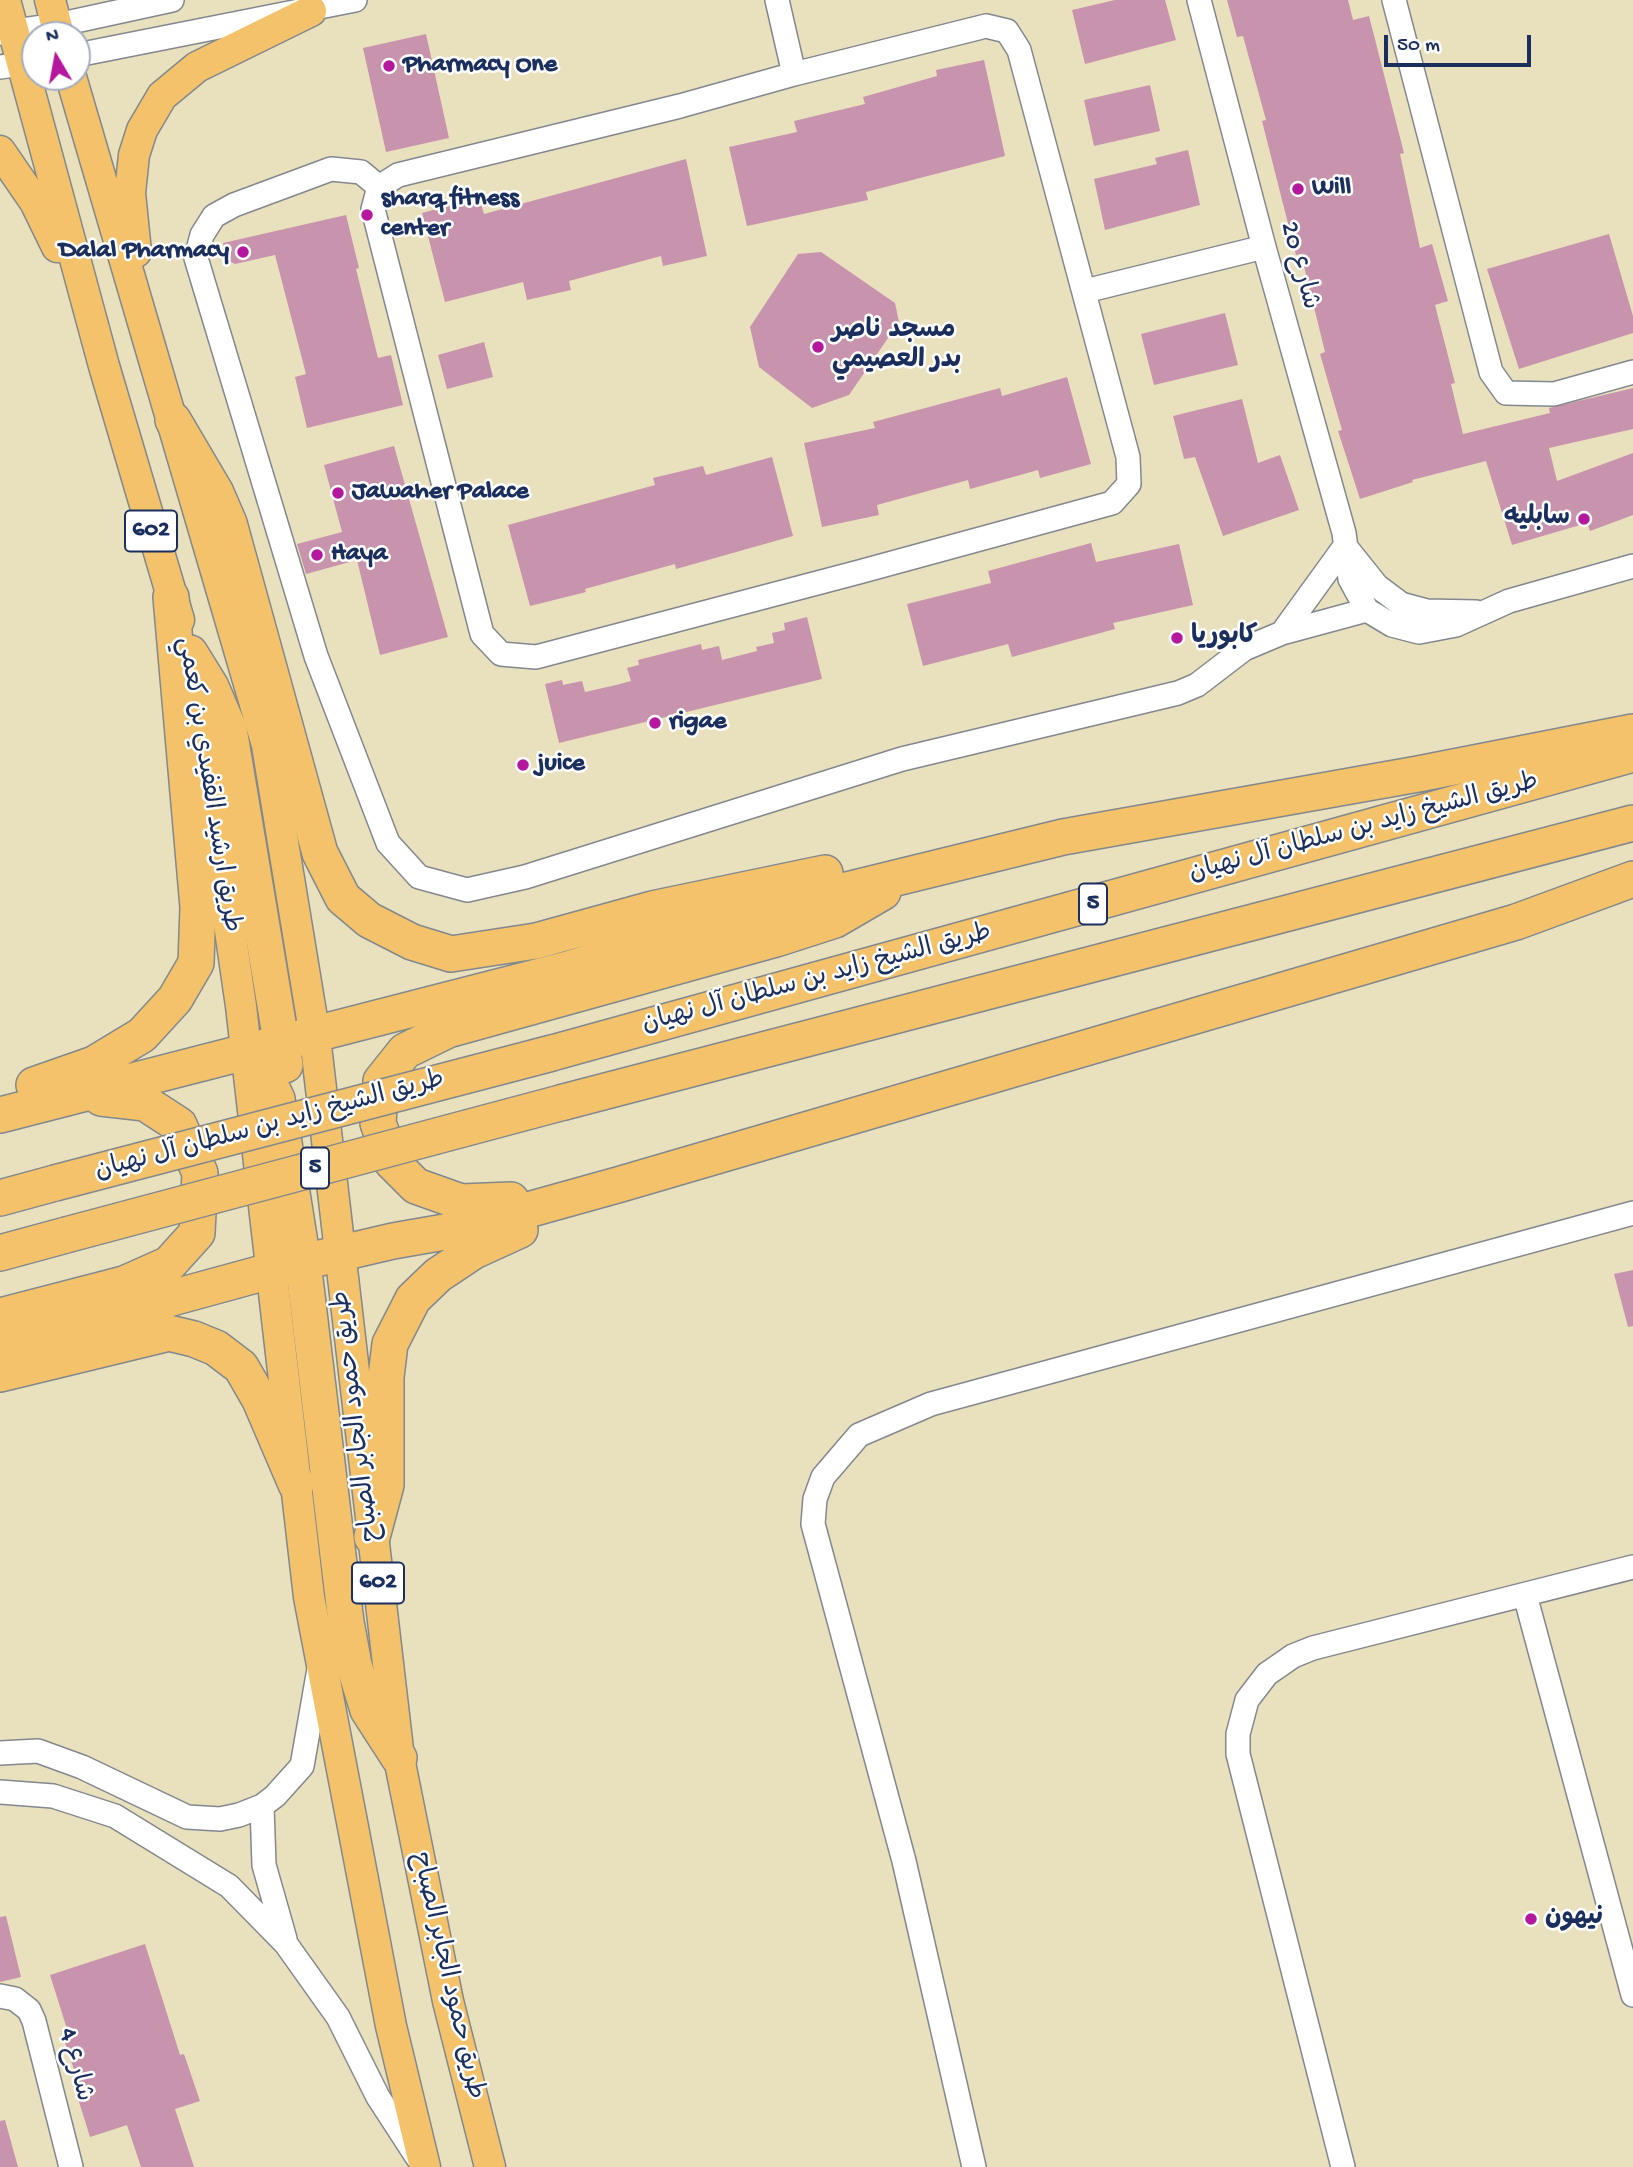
<!DOCTYPE html>
<meta charset="utf-8">
<style>
body{margin:0}
#map{position:relative;width:1633px;height:2167px;overflow:hidden;background:#e9e1bd;font-family:"Gochi Hand",sans-serif}
canvas{display:block}
.north{position:absolute;left:21px;top:21px;width:70px;height:70px;box-sizing:border-box;background:#fff;border:2px solid #a4acbf;border-radius:50%;rotate:350deg;font-size:19px;font-weight:700;line-height:28px;text-align:center;color:#1b2f5e}
.north::after{content:'';display:block;margin:auto;width:24px;height:32px;background:#b5179e;clip-path:polygon(50% 0,100% 100%,50% 72%,0 100%)}
.scale{position:absolute;left:1384px;top:35px;width:147px;height:32px;box-sizing:border-box;border:4px solid #1b2f5e;border-top:0;padding-left:9px;font-size:21px;line-height:24px;white-space:nowrap;color:#1b2f5e;-webkit-text-stroke:5px #fff;paint-order:stroke}
</style>
<div id="map">
<canvas width="1633" height="2167"></canvas>
<div class="north">N</div>
<div class="scale">50 m</div>
</div>
<script>
const g = document.querySelector('canvas').getContext('2d');
g.lineJoin = 'round';
function fillPath(path, color) {
  g.fillStyle = color;
  g.fill(path, 'evenodd');
}
function poly(rows) {
  const path = new Path2D();
  for (const r of rows) {
    path.moveTo(r[0], r[1]);
    for (let i = 2; i < r.length; i += 2) path.lineTo(r[i], r[i + 1]);
  }
  return path;
}
function trace(path, color, width, dash) {
  g.strokeStyle = color;
  g.lineWidth = width;
  g.lineCap = dash ? 'butt' : 'round';
  g.setLineDash(dash || []);
  g.stroke(path);
}
function write(font, color, halo, rows, align = 'center') {
  g.font = font + ' "Gochi Hand","Playpen Sans Arabic",sans-serif';
  g.lineWidth = 5;
  g.setLineDash([]);
  g.textBaseline = 'middle';
  g.strokeStyle = halo;
  g.fillStyle = color;
  for (const [text, x, y, turn = 0] of rows) {
    g.save();
    g.translate(x, y);
    g.rotate((+turn || 0) * Math.PI / 180);
    g.textAlign = isNaN(turn) ? turn : align;
    if (halo) g.strokeText(text, 0, 0);
    g.fillText(text, 0, 0);
    g.restore();
  }
}
fillPath(poly([
 [1115,0,1165,0,1176,40,1085,64,1072,10],
 [1227,0,1348,0,1353,20,1369,16,1404,153,1400,154,1420,248,1432,244,1448,301,1435,305,1455,383,1451,384,1463,434,1550,413,1549,408,1633,388,1633,429,1549,448,1557,481,1633,453,1633,515,1590,531,1587,523,1512,545,1486,461,1412,480,1413,482,1360,499,1338,431,1342,430,1320,354,1325,352,1301,254,1296,255,1262,121,1266,120,1243,36,1237,37],
 [426,34,449,138,386,152,363,48],
 [984,60,1005,156,866,192,868,200,747,226,729,147,797,132,794,121,865,104,863,97,937,76,936,70],
 [1150,85,1160,131,1094,146,1084,100],
 [1188,150,1200,205,1105,230,1094,179,1157,164,1155,158],
 [686,159,707,256,663,266,661,256,569,281,571,290,527,300,523,282,445,302,422,213,479,197,484,214],
 [346,215,359,268,356,269,378,358,391,355,403,405,307,428,295,377,306,374,275,255,235,264,227,260,223,243],
 [1609,234,1633,316,1633,333,1519,369,1487,269],
 [821,252,895,303,899,322,849,395,812,408,759,367,750,327,798,254],
 [1225,313,1238,365,1154,385,1141,334],
 [484,342,493,377,447,389,438,355],
 [1067,377,1091,464,1040,478,1038,470,970,489,968,480,877,505,879,515,822,527,804,443,875,428,873,422,1000,388,1002,396],
 [1242,399,1258,463,1280,455,1299,510,1223,536,1195,457,1184,459,1173,416],
 [394,446,448,637,380,655,357,560,306,574,297,544,342,532,324,465],
 [772,457,793,536,676,569,675,564,585,589,586,592,530,606,508,525,655,485,653,478,703,466,706,475],
 [1091,543,1096,562,1179,544,1193,605,1113,623,1115,629,1012,657,1008,644,923,666,907,604,991,583,988,571],
 [807,617,822,679,559,743,545,684,562,680,563,685,582,681,585,692,616,685,631,681,627,668,639,665,638,660,701,644,702,650,719,646,722,660,757,651,756,647,774,643,772,633,785,630,784,623],
 [1633,1270,1633,1326,1628,1327,1614,1274],
 [6,1916,21,1977,0,1982,0,1917],
 [145,1944,180,2055,184,2054,200,2101,175,2109,194,2167,141,2167,127,2125,90,2137,75,2089,80,2087,61,2031,67,2029,50,1975],
 [5,2120,18,2167,0,2167,0,2121]
]), '#c893ac');
const minor = poly([
 [777,0,794,74],
 [1199,0,1264,247,1344,533,1350,579,1367,610,1392,625,1419,632,1456,625,1509,601,1633,566],
 [1394,0,1491,372,1506,393,1554,394,1633,372],
 [986,26,1007,31,1019,50,1128,457,1129,484,1112,503,859,572,536,657,501,654,482,634,373,209,379,187,398,175,680,106,794,74,986,26],
 [0,33,57,25,172,0],
 [77,55,355,0],
 [0,67,35,62],
 [379,187,361,172,331,169,234,205,214,216,202,235,196,258,316,656,388,843,419,877,467,890,525,877,902,759,1178,693,1197,685,1244,649,1282,633,1367,610],
 [1085,291,1264,247],
 [1345,546,1377,586,1401,604,1427,611,1476,612],
 [1282,633,1345,546],
 [1525,1595,1633,1995],
 [0,1753,38,1751,82,1767,187,1817,220,1819,239,1815,262,1806,275,1796,302,1766,319,1669],
 [0,1792,53,1796,115,1816,229,1886,286,1944,338,2017,378,2097,417,2157],
 [262,1806,264,1865,285,1939],
 [0,1996,15,1999,29,2010,34,2021,71,2167],
 [974,2167,904,1861,813,1524,815,1499,823,1477,859,1435,931,1404,1633,1213],
 [1343,2167,1238,1754,1238,1734,1247,1700,1267,1674,1293,1656,1313,1648,1633,1567]
]);
const major = poly([
 [5,0,104,366,179,620],
 [50,0,59,35],
 [71,77,267,745,315,1037,399,1758,448,2001,490,2167],
 [0,151,35,202,57,247],
 [136,252,130,193,134,155,142,130,162,96,197,67,311,11],
 [191,661,241,1006,309,1597,391,2026,425,2167]
]);
const highway = poly([
 [173,420,216,493,229,523,320,853,343,898,369,920,412,942,451,954,536,941,652,909,825,873],
 [190,653,211,687,229,729,285,1065],
 [552,1053,1633,754],
 [246,1054,260,1063,277,1099,303,1262,346,1622,354,1665,368,1710,399,1758],
 [34,1085,94,1064,142,1035,175,999,196,963,198,907,171,597],
 [564,1102,1633,823],
 [0,1115,568,969,745,915,1063,837,1418,774,1633,732],
 [0,1198,55,1183],
 [511,1200,461,1202,416,1186,392,1162,378,1123,381,1081,405,1051,448,1030,776,939,835,920,883,892],
 [0,1253,66,1235],
 [0,1316,124,1284,169,1264,197,1233,200,1173,179,1125,145,1103,101,1098],
 [0,1345,303,1262,393,1241,456,1230,621,1184,1516,922,1633,879],
 [0,1374,169,1333,194,1339,216,1348,241,1367,260,1400,296,1484],
 [372,1537,386,1485,386,1377,390,1344,413,1299,438,1275,474,1251,520,1230]
]);
trace(minor, '#82888e', 26);
trace(major, '#82888e', 33);
trace(highway, '#82888e', 38);
trace(minor, '#fff', 23);
trace(major, '#f3c26a', 30);
trace(highway, '#f3c26a', 35);
const highwayBridge = poly([
 [55,1183,552,1053],
 [66,1235,564,1102]
]);
trace(highwayBridge, '#82888e', 38, []);
trace(highwayBridge, '#f3c26a', 35);
for (const [x, y, r, color] of [
 [389,66,7,"#b5179e"],
 [1298,189,7,"#b5179e"],
 [367,215,7,"#b5179e"],
 [243,252,7,"#b5179e"],
 [818,347,7,"#b5179e"],
 [338,493,7,"#b5179e"],
 [1584,519,7,"#b5179e"],
 [317,555,7,"#b5179e"],
 [1177,638,7,"#b5179e"],
 [655,723,7,"#b5179e"],
 [523,765,7,"#b5179e"],
 [1531,1919,7,"#b5179e"]
]) {
  const dot = new Path2D();
  dot.arc(x, y, r, 0, 2 * Math.PI);
  g.fillStyle = color;
  g.fill(dot);
  trace(dot, '#fff', 2.5);
}
for (const [x, y, w] of [
 [151,531,52],
 [1093,904,28],
 [315,1168,28],
 [378,1583,52]
]) {
  const box = new Path2D();
  box.roundRect(x - w / 2, y - 20.5, w, 41, 5);
  g.fillStyle = '#fff';
  g.fill(box);
  trace(box, '#1b2f5e', 2);
}
write('bold 24px', '#1b2f5e', null, [
 ["602",151,531],
 ["5",1093,904],
 ["5",315,1168],
 ["602",378,1583]
]);
write('bold 26px', '#1b2f5e', '#fff', [
 ["Pharmacy One",403,66],
 ["Will",1312,189],
 ["sharq fitness",381,200],
 ["center",381,230],
 ["Dalal Pharmacy",229,252,"right"],
 ["مسجد ناصر",832,332],
 ["بدر العصيمي",832,362],
 ["Jawaher Palace",352,493],
 ["سابليه",1570,519,"right"],
 ["Haya",331,555],
 ["كابوريا",1191,638],
 ["rigae",669,723],
 ["juice",537,765],
 ["نيهون",1545,1919]
], 'left');
write('26px', '#1b2f5e', '#fff', [
 ["شارع 20",1298,266,75],
 ["طريق ارشيد القفيدي بن كعمي",207,785,81],
 ["طريق الشيخ زايد بن سلطان آل نهيان",1364,829,-15],
 ["طريق الشيخ زايد بن سلطان آل نهيان",817,980,-15],
 ["طريق الشيخ زايد بن سلطان آل نهيان",270,1127,-15],
 ["طريق حمود الجابر الصباح",358,1416,-97],
 ["طريق حمود الجابر الصباح",446,1976,77],
 ["شارع 4",74,2065,76]
]);
</script>
